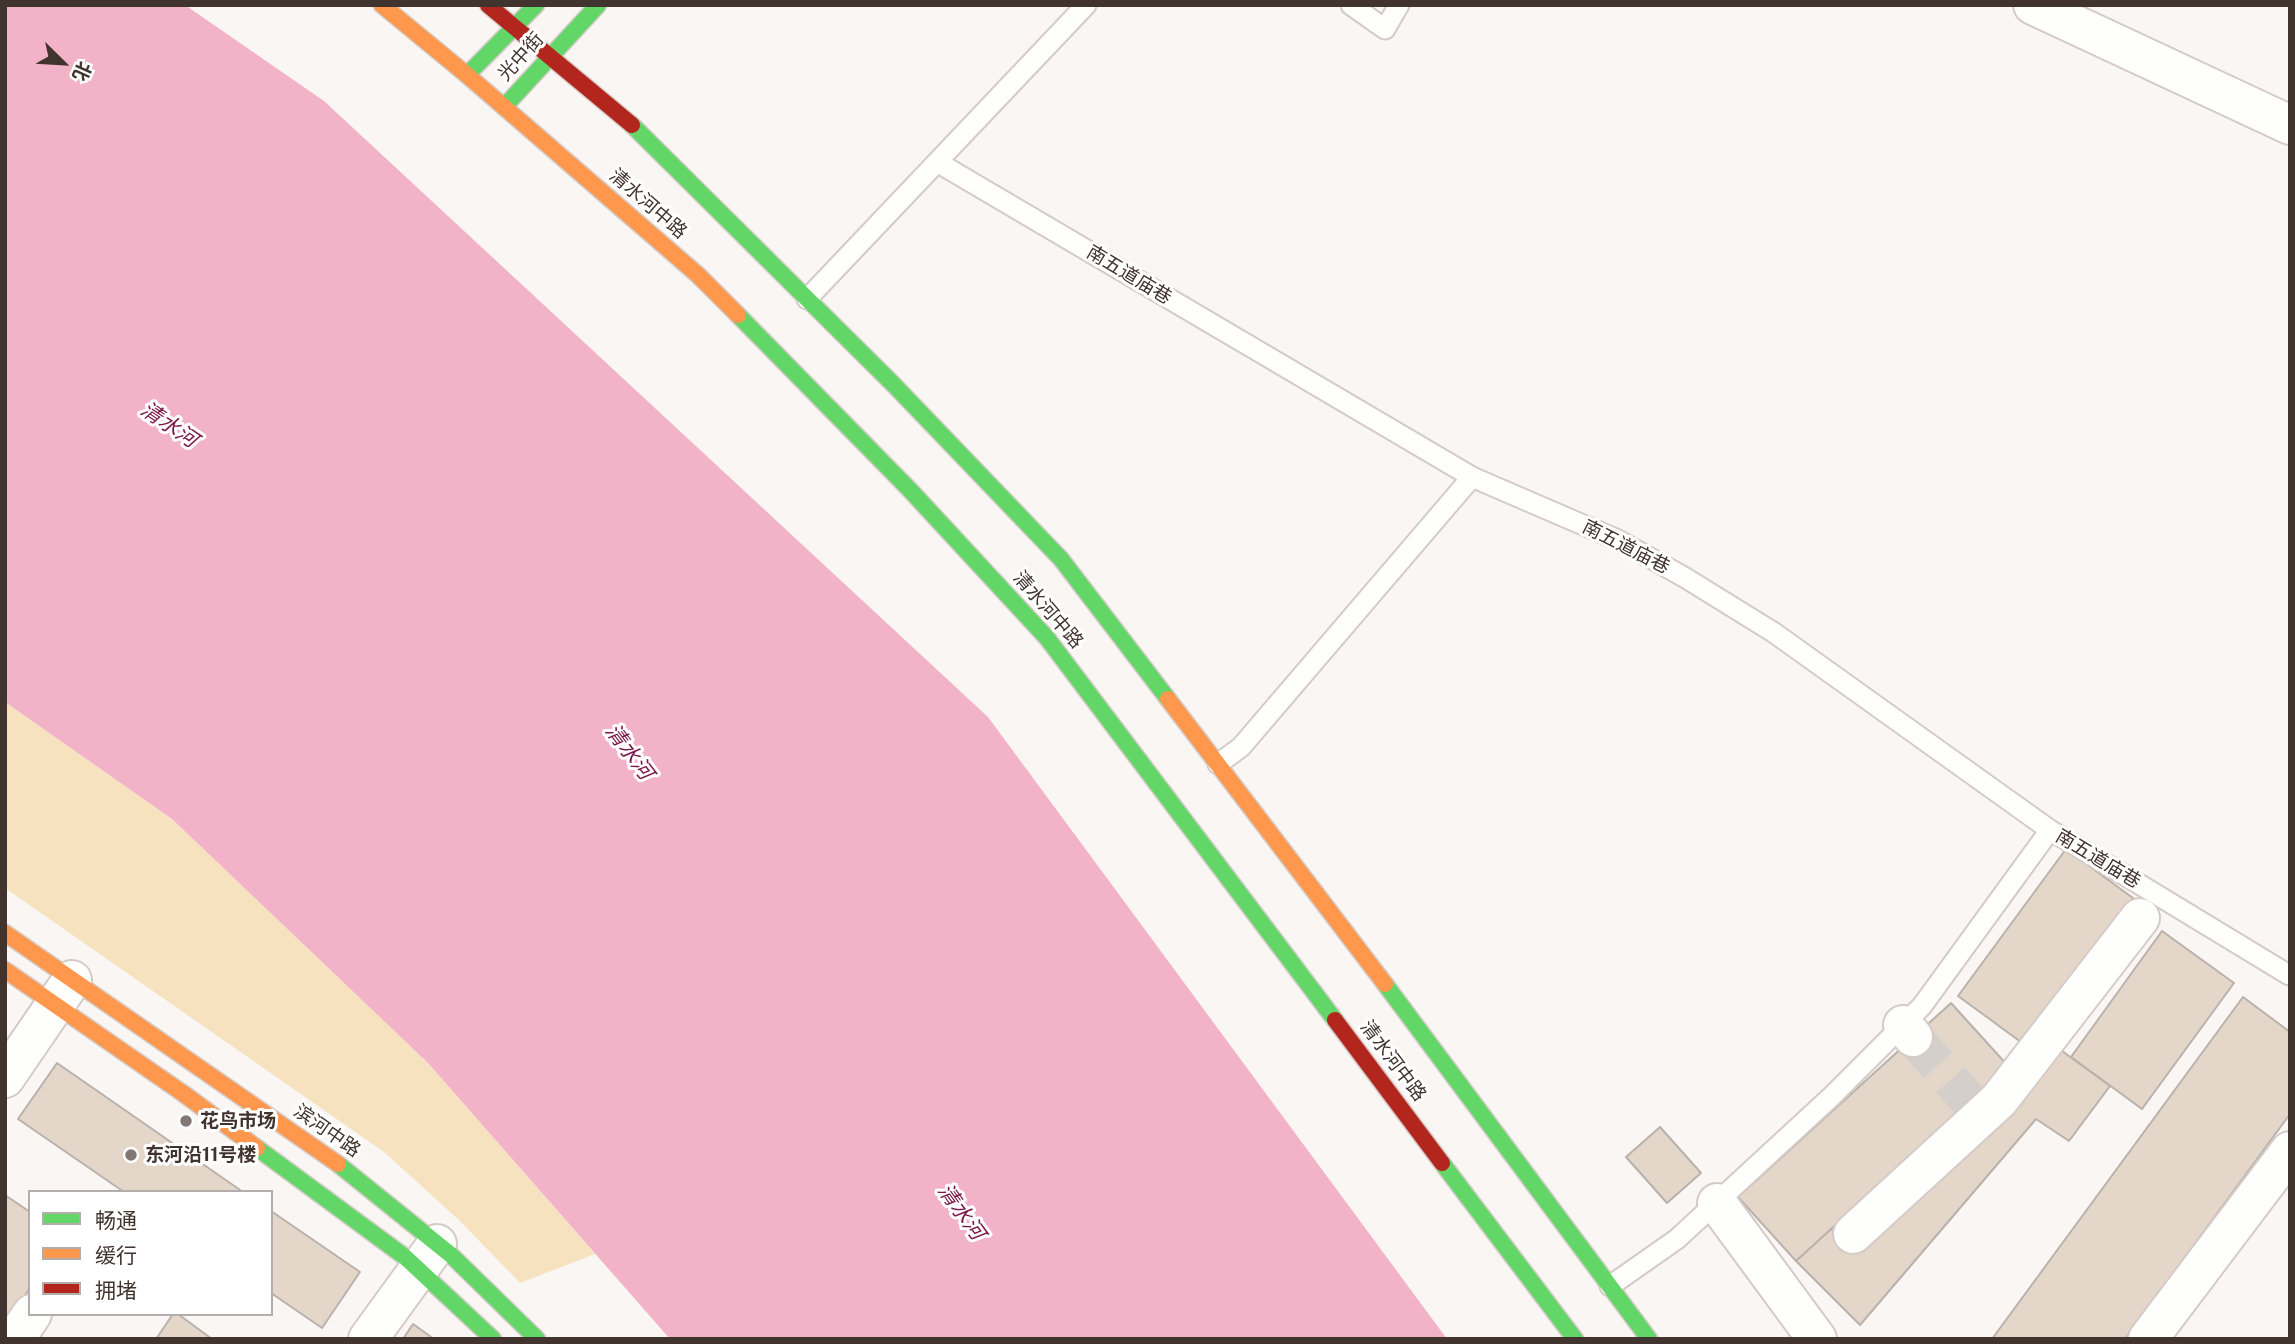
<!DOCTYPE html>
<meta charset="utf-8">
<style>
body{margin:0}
#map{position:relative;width:2295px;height:1344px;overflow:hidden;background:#faf6f4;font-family:"Public Sans","Noto Sans SC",sans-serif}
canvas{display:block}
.frame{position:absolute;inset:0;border:7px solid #41332e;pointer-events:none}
.legend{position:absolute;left:28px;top:1190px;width:245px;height:126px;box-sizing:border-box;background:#fff;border:2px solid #b3adab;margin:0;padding:9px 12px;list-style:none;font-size:21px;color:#41332e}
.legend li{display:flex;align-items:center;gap:14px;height:35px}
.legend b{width:35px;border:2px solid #b3adab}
.north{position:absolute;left:28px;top:28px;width:70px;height:70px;-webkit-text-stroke:5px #fff;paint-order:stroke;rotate:114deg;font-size:19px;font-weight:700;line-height:28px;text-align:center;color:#41332e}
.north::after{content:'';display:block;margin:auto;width:24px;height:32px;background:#41332e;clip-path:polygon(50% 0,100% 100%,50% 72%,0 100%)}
</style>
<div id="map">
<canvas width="2295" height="1344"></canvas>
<div class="frame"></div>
<ul class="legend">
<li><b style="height:9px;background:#63d668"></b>畅通</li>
<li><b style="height:9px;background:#ff974d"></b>缓行</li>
<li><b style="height:9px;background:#b3261e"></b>拥堵</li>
</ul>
<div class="north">北</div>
</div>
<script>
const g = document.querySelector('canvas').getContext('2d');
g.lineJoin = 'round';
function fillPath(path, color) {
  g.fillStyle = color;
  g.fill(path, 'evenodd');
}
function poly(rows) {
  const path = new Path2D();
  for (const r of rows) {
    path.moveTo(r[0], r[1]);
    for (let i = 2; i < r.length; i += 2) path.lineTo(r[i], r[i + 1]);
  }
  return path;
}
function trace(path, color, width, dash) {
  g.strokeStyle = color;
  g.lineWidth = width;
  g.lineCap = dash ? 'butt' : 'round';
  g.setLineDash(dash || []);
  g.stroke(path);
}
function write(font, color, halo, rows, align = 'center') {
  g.font = font + ' "Public Sans","Noto Sans SC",sans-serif';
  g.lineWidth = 6;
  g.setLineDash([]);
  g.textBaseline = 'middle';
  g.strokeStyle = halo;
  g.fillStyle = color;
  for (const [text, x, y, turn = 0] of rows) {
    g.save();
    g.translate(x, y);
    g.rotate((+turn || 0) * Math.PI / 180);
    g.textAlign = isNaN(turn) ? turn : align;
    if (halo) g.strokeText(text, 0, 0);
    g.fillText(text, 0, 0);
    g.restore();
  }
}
fillPath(poly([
 [5,702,172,819,428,1063,595,1254,520,1283,459,1220,384,1152,5,888]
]), '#f6e2bf');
fillPath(poly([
 [5,5,185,5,324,101,988,717,1447,1339,670,1339,428,1063,172,819,5,702]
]), '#f2b3c9');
const building = poly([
 [2066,849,2133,898,2025,1045,1958,996,2066,849],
 [2162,931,2234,983,2142,1109,2071,1057,2162,931],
 [2243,997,2290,1032,2290,1114,2125,1339,1992,1339,2243,997],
 [1951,1003,2009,1067,1796,1261,1738,1197,1951,1003],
 [2058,1048,2110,1086,2069,1141,2036,1119,1860,1325,1796,1261,1831,1229,1858,1252,2009,1104,2058,1048],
 [57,1063,243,1192,124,1192,18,1119,57,1063],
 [1660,1127,1701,1173,1667,1203,1626,1157,1660,1127],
 [5,1195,30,1212,30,1288,5,1323,5,1195],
 [271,1211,360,1272,322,1328,271,1293,271,1211],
 [173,1314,178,1314,212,1339,156,1339,173,1314],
 [413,1324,434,1339,403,1339,413,1324]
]);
fillPath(building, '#e5d6ca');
trace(building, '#b8b1ac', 2);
trace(poly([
 [1913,1037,1970,1102]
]), '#d5cfcc', 38, [38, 19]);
const lane = poly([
 [1351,5,1385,29,1399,5],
 [937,162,1472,477,1618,540,1684,577,1773,632,2050,830,2289,975],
 [807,299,1086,5],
 [1218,764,1241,747,1472,477],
 [1610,1286,1677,1239,1832,1096,1922,1006,2050,830]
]);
const street = poly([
 [2033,5,2290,125],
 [1903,1025,1913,1037],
 [5,1078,72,980],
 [1717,1203,1817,1339],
 [1853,1234,1999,1100,2140,918],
 [15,1339,32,1314],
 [368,1339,437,1244],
 [2148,1339,2290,1151]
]);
const fast = poly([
 [467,75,536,5],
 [504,107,598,5],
 [632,125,894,385,1061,559,1168,699],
 [738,315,910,490,1047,638,1335,1020],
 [1385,984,1649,1339],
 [257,1148,405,1257,493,1339],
 [1442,1163,1575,1339],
 [338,1164,451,1255,537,1339]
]);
const slow = poly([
 [382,5,467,75,698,275,738,315],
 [1168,699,1385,984],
 [5,933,338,1164],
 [5,970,184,1094,257,1148]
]);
const jam = poly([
 [488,5,632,125],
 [1335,1020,1442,1163]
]);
trace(lane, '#d4cbc7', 23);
trace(street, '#d4cbc7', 42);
trace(fast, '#d4cbc7', 19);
trace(slow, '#d4cbc7', 19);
trace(jam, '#d4cbc7', 19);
trace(lane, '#fefefd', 19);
trace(street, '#fefefd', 38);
trace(fast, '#63d668', 16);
trace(slow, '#ff974d', 16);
trace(jam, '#b3261e', 16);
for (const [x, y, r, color] of [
 [186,1121,7,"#827773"],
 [131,1155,7,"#827773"]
]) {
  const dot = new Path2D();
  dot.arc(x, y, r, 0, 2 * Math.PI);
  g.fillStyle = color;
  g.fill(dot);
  trace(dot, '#fff', 2.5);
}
write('19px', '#41332e', '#fff', [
 ["光中街",521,57,-48],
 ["清水河中路",648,204,41],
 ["南五道庙巷",1129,275,31],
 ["南五道庙巷",1626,547,27],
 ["清水河中路",1048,610,49],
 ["南五道庙巷",2098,859,31],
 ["清水河中路",1393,1061,53],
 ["滨河中路",327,1131,35]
]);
write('bold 19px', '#41332e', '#fff', [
 ["花鸟市场",200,1121],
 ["东河沿11号楼",145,1155]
], 'left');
write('italic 21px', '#7c1649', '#fff', [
 ["清水河",169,425,34],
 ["清水河",629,752,53],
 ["清水河",961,1212,54]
]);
</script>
